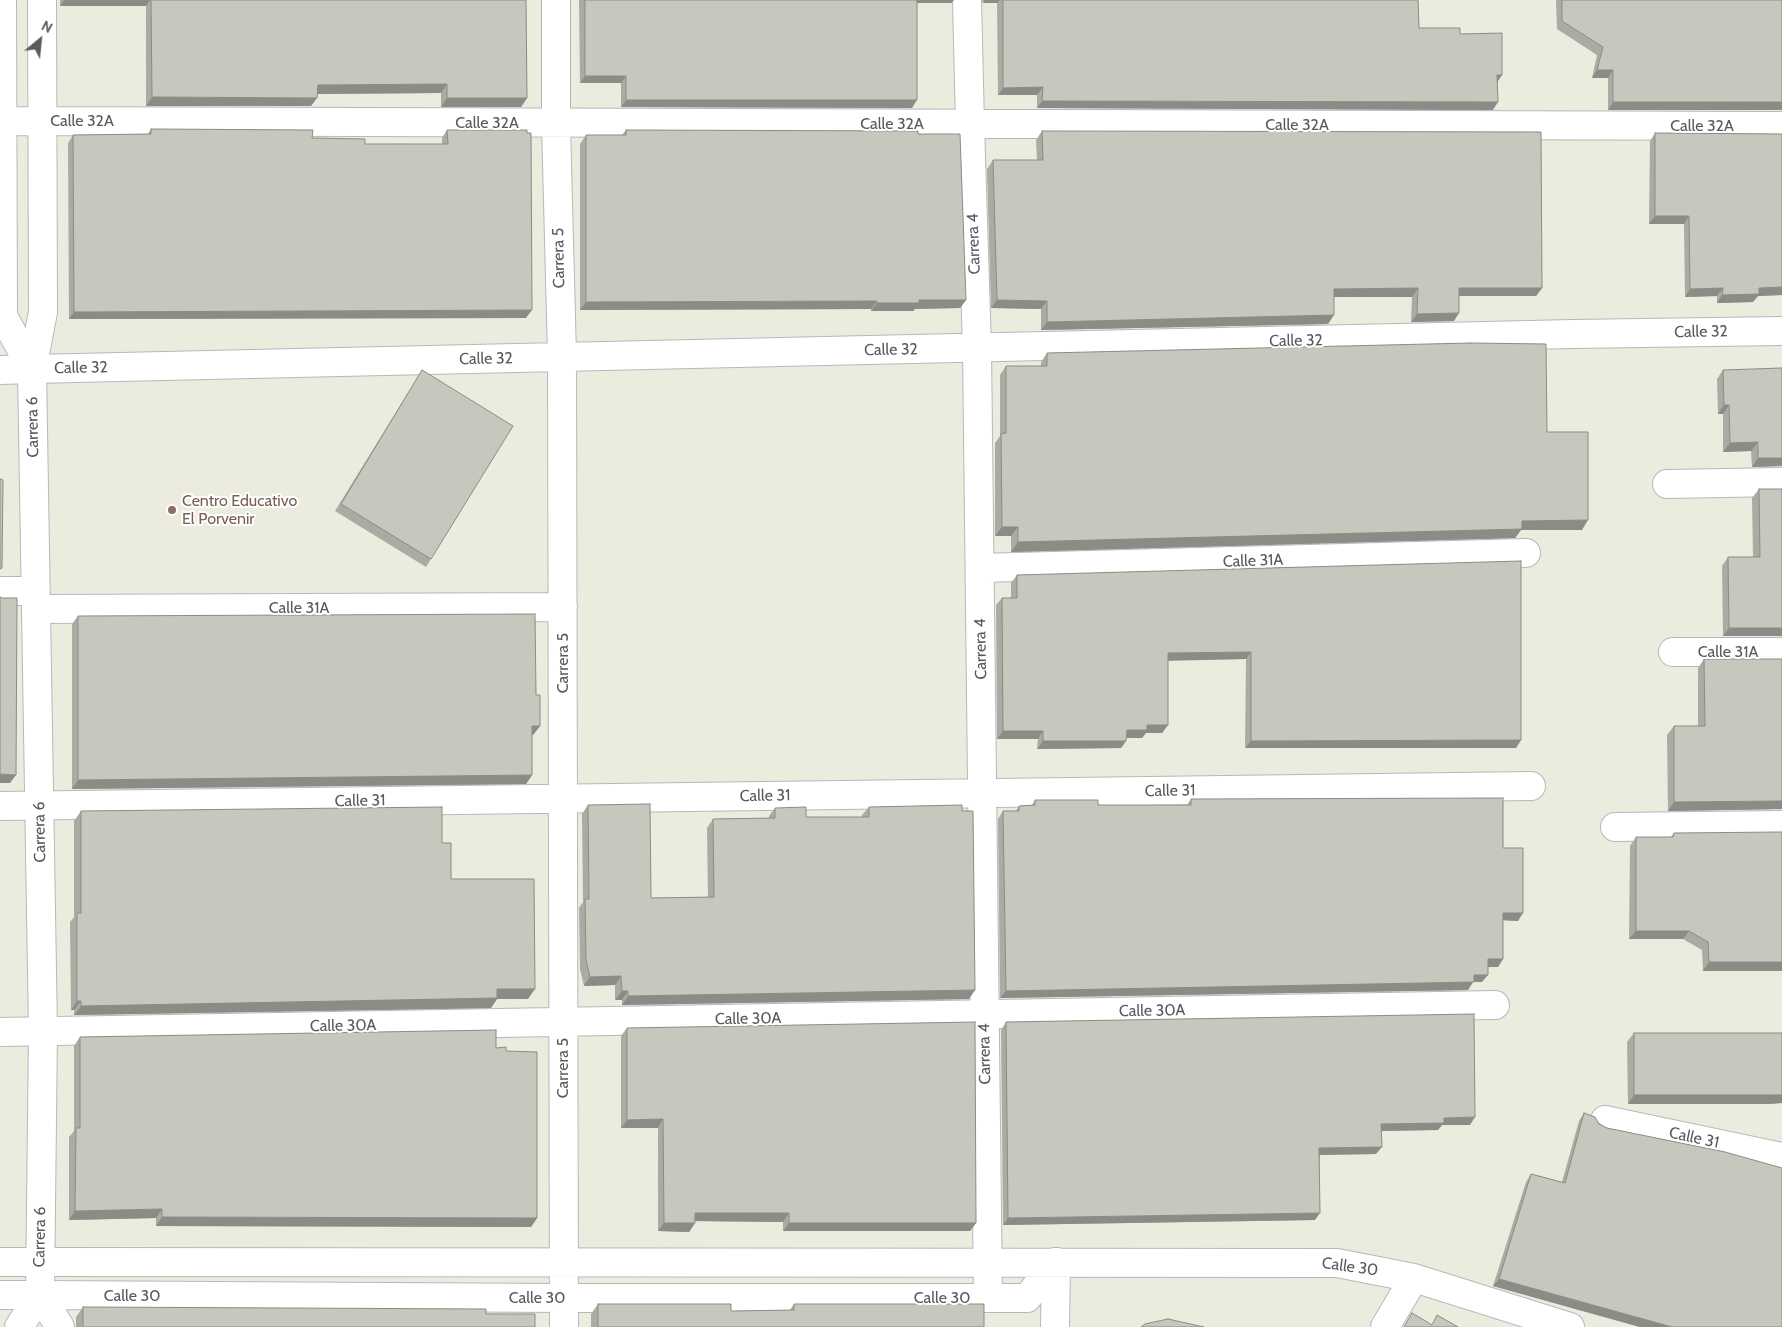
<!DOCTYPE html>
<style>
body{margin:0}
#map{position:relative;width:1782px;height:1327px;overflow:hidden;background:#ebebde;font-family:Cabin,sans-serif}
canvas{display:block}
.north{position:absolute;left:15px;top:15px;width:50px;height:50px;-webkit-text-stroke:4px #fff;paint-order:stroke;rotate:28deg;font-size:14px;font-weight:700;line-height:20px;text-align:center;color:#585a60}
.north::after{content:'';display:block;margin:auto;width:18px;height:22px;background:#585a60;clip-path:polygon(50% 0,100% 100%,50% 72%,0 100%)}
</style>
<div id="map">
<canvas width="1782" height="1327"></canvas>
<div class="north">N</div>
</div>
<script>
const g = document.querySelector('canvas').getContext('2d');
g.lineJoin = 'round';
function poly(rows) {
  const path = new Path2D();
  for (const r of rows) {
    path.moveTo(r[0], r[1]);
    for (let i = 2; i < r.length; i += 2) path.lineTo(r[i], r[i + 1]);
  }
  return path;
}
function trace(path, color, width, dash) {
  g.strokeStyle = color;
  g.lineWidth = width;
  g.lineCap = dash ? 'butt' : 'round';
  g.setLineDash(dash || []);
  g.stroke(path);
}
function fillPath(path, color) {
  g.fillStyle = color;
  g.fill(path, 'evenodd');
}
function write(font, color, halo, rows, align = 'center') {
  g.font = font + ' Cabin,sans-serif';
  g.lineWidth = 4;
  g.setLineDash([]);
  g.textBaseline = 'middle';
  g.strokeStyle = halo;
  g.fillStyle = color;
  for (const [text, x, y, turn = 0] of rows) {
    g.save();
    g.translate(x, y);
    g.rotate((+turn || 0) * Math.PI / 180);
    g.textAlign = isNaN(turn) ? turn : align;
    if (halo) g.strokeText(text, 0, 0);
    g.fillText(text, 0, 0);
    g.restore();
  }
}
const minor = poly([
 [2,0,3,316,32,369],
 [556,0,556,123,562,357,564,1327],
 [967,0,970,124,977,348,988,1298],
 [2,121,1782,126],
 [32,369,1573,334,1782,331],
 [32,369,43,312,42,0],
 [1667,484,1782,482],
 [980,568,1526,553],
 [0,591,35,591],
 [36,609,563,607],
 [1673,652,1782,652],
 [0,806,1531,786],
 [1615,827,1782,825],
 [0,1032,1495,1005],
 [1605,1120,1782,1157],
 [40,1262,1337,1263,1414,1278,1570,1327],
 [40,1295,564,1298,1027,1298,1056,1262],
 [40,1295,60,1327],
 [19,1327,40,1295],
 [1055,1327,1056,1262],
 [1385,1327,1414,1278]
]);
const tertiary = poly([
 [0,370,32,369,43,1031,40,1295,0,1295],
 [0,1262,40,1262]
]);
trace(minor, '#b7b8be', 30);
trace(tertiary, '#b7b8be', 30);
trace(minor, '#fff', 28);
trace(tertiary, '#fff', 28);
fillPath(poly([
 [60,0,526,0,527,98,521,107,441,107,441,93,317,94,311,106,146,106,146,6,60,6],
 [579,0,954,0,951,3,917,3,912,108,621,107,621,83,580,83],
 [982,0,1418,0,1419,28,1460,34,1502,75,1498,81,1493,110,1037,108,1037,95,998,95,997,3,983,3],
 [1556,0,1782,0,1782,110,1608,110,1608,78,1592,78,1597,55,1557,29],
 [151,129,312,138,365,144,442,144,442,138,447,130,526,318,69,319,68,143,73,135,148,134],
 [626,130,918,134,966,300,960,308,915,309,913,311,871,311,871,309,580,310,580,144,586,135,622,135],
 [1042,131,1542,288,1536,296,1459,296,1454,321,1411,322,1412,297,1334,297,1328,324,1041,330,1041,309,991,308,987,169,993,160,1037,160,1036,140],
 [1655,133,1782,134,1782,295,1758,296,1753,302,1717,303,1717,296,1685,297,1684,224,1649,224,1650,141],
 [1047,353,1547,432,1582,530,1521,530,1515,538,1011,552,1011,536,995,536,995,443,1000,436,1000,375,1006,366,1041,366,1041,362],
 [422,370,431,559,426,567,335,511],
 [1723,370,1782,466,1752,467,1751,451,1723,452,1723,414,1718,414,1717,379],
 [1759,489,1782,489,1782,636,1723,636,1722,566,1728,557,1753,557,1752,498],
 [1017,575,1521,740,1516,748,1245,748,1246,659,1168,660,1168,725,1162,733,1146,733,1142,738,1126,738,1126,741,1121,748,1037,749,1038,739,997,739,996,605,1002,598,1011,598,1011,583],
 [78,616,536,695,540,726,533,735,532,735,532,775,526,784,72,789,72,624],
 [1704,659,1782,659,1782,809,1668,811,1667,735,1674,726,1698,726,1698,668],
 [1191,799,1503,848,1518,921,1503,920,1503,959,1498,967,1488,967,1482,982,1473,982,1468,990,1000,998,998,819,1003,811,1016,811,1019,806,1032,805,1035,800,1098,805,1187,805],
 [588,805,651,898,708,897,707,828,713,819,769,818,769,816,775,808,806,817,862,817,862,815,869,807,969,999,622,1005,622,1000,615,1000,615,985,584,986,580,969,579,908,583,902,582,814],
 [81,811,442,843,451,879,528,999,497,999,491,1008,74,1015,74,1010,71,1010,70,922,74,917,74,821],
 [1674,833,1782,971,1703,971,1702,950,1683,939,1629,939,1630,846,1636,837,1671,837],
 [1006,1022,1470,1125,1442,1125,1438,1130,1382,1131,1376,1154,1320,1155,1315,1220,1003,1225,1001,1030],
 [627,1028,976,1223,970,1231,783,1231,783,1222,695,1221,695,1223,689,1232,658,1231,658,1128,621,1128,621,1036],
 [1634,1033,1782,1033,1782,1103,1768,1104,1628,1104,1627,1042],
 [80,1037,496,1048,506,1051,537,1218,531,1227,156,1226,156,1218,69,1220,69,1137,74,1131,74,1046],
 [1584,1113,1607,1128,1782,1327,1640,1327,1493,1286,1526,1182,1531,1174,1562,1182,1579,1121],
 [598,1304,731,1311,790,1310,794,1304,984,1327,591,1327,591,1314],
 [83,1307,486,1314,535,1327,76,1327,76,1317]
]), '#acaba3');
fillPath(poly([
 [64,0,150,0,146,6,60,6],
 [914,0,954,0,951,3,912,3],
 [985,0,1000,0,997,3,983,3],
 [1597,70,1613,70,1608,78,1592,78],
 [1497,75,1502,75,1497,82],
 [585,76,626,76,621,83,580,83],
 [447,84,441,93,312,94,318,85],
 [1043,87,1037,95,998,95,1003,88],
 [152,97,317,98,311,106,146,106],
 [447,98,527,98,521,107,441,107],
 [626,100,917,100,912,108,621,107],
 [1042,101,1498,102,1493,110,1037,108],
 [1613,102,1782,102,1782,110,1608,110],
 [1655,216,1689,216,1684,224,1649,224],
 [1782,287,1782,295,1758,296,1753,302,1717,303,1722,295,1759,288],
 [1418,288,1412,297,1328,297,1334,289],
 [1459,288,1542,288,1536,296,1453,296],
 [1723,288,1717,296,1685,297,1690,289],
 [919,300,966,300,960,308,915,309,913,311,871,311,877,303],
 [997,300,1047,301,1041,309,991,308],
 [877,301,871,309,580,310,586,302],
 [532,310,526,318,69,319,74,312],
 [1459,313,1454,321,1411,322,1417,314],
 [1334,315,1328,324,1041,330,1047,322],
 [1724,405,1729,405,1723,414,1718,414],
 [1758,442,1751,451,1723,452,1730,443],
 [1758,458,1782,458,1782,466,1752,467],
 [1588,520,1582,530,1521,530,1515,538,1011,552,1018,542,1522,521],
 [1002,527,1018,527,1011,536,995,536],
 [1729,628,1782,628,1782,636,1723,636],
 [1251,652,1246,659,1162,661,1168,653],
 [1147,725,1168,725,1162,733,1146,733,1142,738,1121,738,1127,730],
 [532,726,540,726,533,735,526,735],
 [1003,731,1043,731,1038,739,997,739],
 [1521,740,1516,748,1245,748,1251,741],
 [1043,741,1126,741,1121,748,1037,749],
 [0,774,16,775,10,783,0,783],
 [532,775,526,784,72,789,78,780],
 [1782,801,1782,809,1668,811,1674,802],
 [1503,913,1523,913,1518,921,1498,920],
 [1636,931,1689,931,1683,939,1629,939],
 [1488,959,1503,959,1498,967,1482,967],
 [1709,962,1782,962,1782,971,1703,971],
 [1474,975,1488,975,1482,982,1473,982,1468,990,1000,998,1006,991],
 [621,976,615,985,584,986,590,977],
 [497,989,535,989,528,999,497,999,491,1008,74,1015,81,1006],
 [975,990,969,999,622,1005,628,996],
 [622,991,628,991,622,1000,615,1000],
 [77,1001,81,1001,74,1010,71,1010],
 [1634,1095,1782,1095,1782,1103,1768,1104,1628,1104],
 [1475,1117,1470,1125,1442,1125,1438,1130,1376,1131,1381,1124,1444,1118],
 [663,1119,658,1128,621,1128,627,1120],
 [1382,1147,1376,1154,1314,1155,1319,1148],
 [162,1209,156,1218,69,1220,75,1211],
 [695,1213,789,1213,783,1222,689,1221],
 [1320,1213,1315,1220,1003,1225,1008,1218],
 [162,1217,537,1218,531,1227,156,1226],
 [664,1223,695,1223,689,1232,658,1231],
 [789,1223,976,1223,970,1231,783,1231],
 [1499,1279,1672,1327,1640,1327,1493,1286]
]), '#8c8b85');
const building = poly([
 [151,0,526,0,527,98,447,98,447,84,318,85,317,98,152,97,151,0],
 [585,0,917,0,917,100,626,100,626,76,585,76,585,0],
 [1003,0,1418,0,1419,28,1460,28,1460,34,1502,33,1502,75,1497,75,1498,102,1042,101,1043,87,1003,88,1003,0],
 [1562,0,1782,0,1782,102,1613,102,1613,70,1597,70,1603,47,1562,21,1562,0],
 [151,129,313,130,312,138,365,139,365,144,448,144,447,130,527,130,527,133,531,133,532,310,74,312,73,135,151,134,151,129],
 [626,130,918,131,918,134,960,134,966,300,919,300,919,303,877,303,877,301,586,302,586,135,626,135,626,130],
 [1042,131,1541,132,1542,288,1459,288,1459,313,1417,314,1418,288,1334,289,1334,315,1047,322,1047,301,997,300,993,160,1043,160,1042,131],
 [1655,133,1782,134,1782,287,1759,288,1759,294,1722,295,1723,288,1690,289,1689,216,1655,216,1655,133],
 [1471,343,1546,344,1547,432,1588,432,1588,520,1522,521,1522,529,1018,542,1018,527,1002,527,1001,434,1006,433,1006,366,1047,366,1047,353,1471,343],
 [1782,368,1782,458,1758,458,1758,442,1730,443,1729,405,1724,405,1723,370,1782,368],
 [422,370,513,426,431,559,341,504,422,370],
 [0,479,3,480,2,568,0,569,0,479],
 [1759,489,1782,489,1782,628,1729,628,1728,557,1760,557,1759,489],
 [1521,561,1521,740,1251,741,1251,652,1168,653,1168,725,1147,725,1147,730,1127,730,1126,741,1043,741,1043,731,1003,731,1002,598,1017,598,1017,575,1521,561],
 [0,597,2,598,17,598,16,775,0,774,0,597],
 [535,614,536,695,540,695,540,726,532,726,532,775,78,780,78,616,535,614],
 [1704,659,1782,659,1782,801,1674,802,1674,726,1705,726,1704,659],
 [1503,798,1503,848,1523,848,1523,913,1503,913,1503,959,1488,959,1488,975,1474,975,1474,982,1006,991,1003,811,1019,811,1019,806,1035,805,1035,800,1098,800,1098,805,1191,805,1191,799,1503,798],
 [650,804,651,898,714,897,713,819,775,818,775,808,806,807,806,817,869,817,869,807,962,805,962,811,973,811,975,990,628,996,628,991,622,991,621,976,590,977,586,960,585,899,589,899,588,805,650,804],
 [442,807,442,843,451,843,451,879,534,879,535,989,497,989,497,998,81,1006,81,1001,77,1001,77,913,81,913,81,811,442,807],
 [1782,832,1782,962,1709,962,1708,942,1689,931,1636,931,1636,837,1673,837,1674,833,1782,832],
 [1474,1014,1475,1117,1444,1118,1444,1123,1381,1124,1382,1147,1319,1148,1320,1213,1008,1218,1006,1022,1474,1014],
 [975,1022,976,1223,789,1223,789,1213,695,1213,695,1223,664,1223,663,1119,627,1120,627,1028,975,1022],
 [496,1030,496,1048,506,1047,506,1051,537,1052,537,1218,162,1217,162,1209,75,1211,76,1128,80,1128,80,1037,496,1030],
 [1634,1033,1782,1033,1782,1095,1634,1095,1634,1033],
 [1584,1113,1595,1117,1599,1124,1607,1128,1725,1152,1782,1168,1782,1327,1672,1327,1499,1279,1531,1174,1565,1183,1584,1113],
 [598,1304,731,1304,731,1311,794,1310,794,1304,984,1304,984,1327,598,1327,598,1304],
 [83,1307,486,1309,486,1314,535,1314,535,1327,83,1327,83,1307],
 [1412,1313,1432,1325,1437,1315,1458,1327,1404,1327,1412,1313],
 [1168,1319,1204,1327,1141,1327,1145,1324,1168,1319]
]);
fillPath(building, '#c8c7be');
trace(building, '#8c8b85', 1);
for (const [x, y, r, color] of [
 [172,510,5,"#8d6e63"]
]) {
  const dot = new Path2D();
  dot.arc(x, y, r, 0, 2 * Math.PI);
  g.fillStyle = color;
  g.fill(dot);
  trace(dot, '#fff', 2);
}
write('16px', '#585a60', '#fff', [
 ["Calle 32A",82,121],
 ["Calle 32A",487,123],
 ["Calle 32A",892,124],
 ["Calle 32A",1297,125],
 ["Calle 32A",1702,126],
 ["Carrera 4",974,244,-92],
 ["Carrera 5",559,258,-91],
 ["Calle 32",1701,332,-1],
 ["Calle 32",1296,341,-1],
 ["Calle 32",891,350,-1],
 ["Calle 32",486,359,-1],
 ["Calle 32",81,368,-1],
 ["Carrera 6",33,427,-91],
 ["Calle 31A",1253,561,-2],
 ["Calle 31A",299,608],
 ["Carrera 4",981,649,-91],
 ["Calle 31A",1728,652],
 ["Carrera 5",563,663,-90],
 ["Calle 31",1170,791,-1],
 ["Calle 31",765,796,-1],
 ["Calle 31",360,801,-1],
 ["Carrera 6",40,832,-91],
 ["Calle 30A",1152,1011,-1],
 ["Calle 30A",748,1019,-1],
 ["Calle 30A",343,1026,-1],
 ["Carrera 4",985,1054,-91],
 ["Carrera 5",563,1068,-90],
 ["Calle 31",1694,1138,12],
 ["Carrera 6",40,1237,-89],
 ["Calle 30",1350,1267,8],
 ["Calle 30",132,1296],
 ["Calle 30",537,1298],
 ["Calle 30",942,1298]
]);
write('16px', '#785e54', '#fff', [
 ["Centro Educativo",182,501],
 ["El Porvenir",182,519]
], 'left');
</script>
